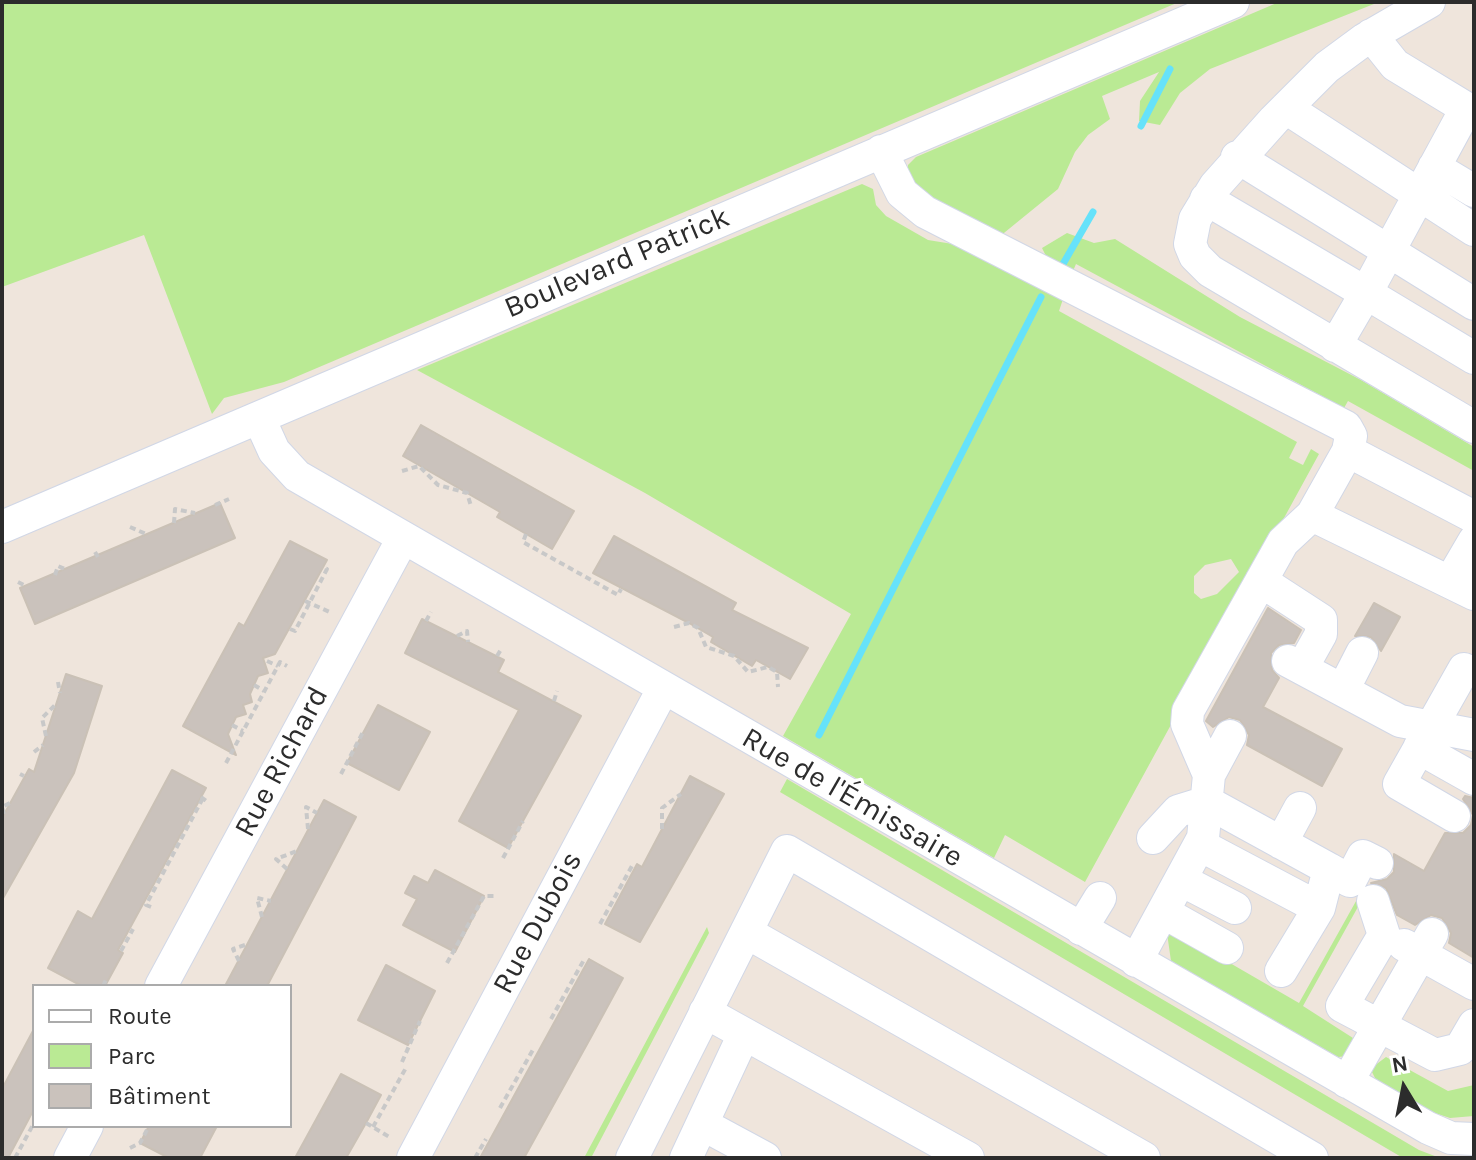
<!DOCTYPE html>
<meta charset="utf-8">
<style>
body{margin:0}
#map{position:relative;width:1476px;height:1160px;overflow:hidden;background:#efe5dc;font-family:Karla,sans-serif}
canvas{display:block}
.frame{position:absolute;inset:0;border:4px solid #2c2c2c;pointer-events:none}
.legend{position:absolute;left:32px;top:984px;width:260px;height:144px;box-sizing:border-box;background:#fff;border:2px solid #ababab;margin:0;padding:10px 14px;list-style:none;font-size:24px;color:#2c2c2c}
.legend li{display:flex;align-items:center;gap:16px;height:40px}
.legend b{width:40px;border:2px solid #ababab}
.north{position:absolute;left:1364px;top:1048px;width:80px;height:80px;-webkit-text-stroke:6px #fff;paint-order:stroke;rotate:350deg;font-size:22px;font-weight:700;line-height:32px;text-align:center;color:#2c2c2c}
.north::after{content:'';display:block;margin:auto;width:28px;height:36px;background:#2c2c2c;clip-path:polygon(50% 0,100% 100%,50% 72%,0 100%)}
</style>
<div id="map">
<canvas width="1476" height="1160"></canvas>
<div class="frame"></div>
<ul class="legend">
<li><b style="height:10px;background:#fff"></b>Route</li>
<li><b style="height:22px;background:#baea94"></b>Parc</li>
<li><b style="height:22px;background:#cac2bc"></b>Bâtiment</li>
</ul>
<div class="north">N</div>
</div>
<script>
const g = document.querySelector('canvas').getContext('2d');
g.lineJoin = 'round';
function fillPath(path, color) {
  g.fillStyle = color;
  g.fill(path, 'evenodd');
}
function poly(rows) {
  const path = new Path2D();
  for (const r of rows) {
    path.moveTo(r[0], r[1]);
    for (let i = 2; i < r.length; i += 2) path.lineTo(r[i], r[i + 1]);
  }
  return path;
}
function trace(path, color, width, dash) {
  g.strokeStyle = color;
  g.lineWidth = width;
  g.lineCap = dash ? 'butt' : 'round';
  g.setLineDash(dash || []);
  g.stroke(path);
}
function write(font, color, halo, rows, align = 'center') {
  g.font = font + ' Karla,sans-serif';
  g.lineWidth = 6;
  g.setLineDash([]);
  g.textBaseline = 'middle';
  g.strokeStyle = halo;
  g.fillStyle = color;
  for (const [text, x, y, turn = 0] of rows) {
    g.save();
    g.translate(x, y);
    g.rotate((+turn || 0) * Math.PI / 180);
    g.textAlign = isNaN(turn) ? turn : align;
    if (halo) g.strokeText(text, 0, 0);
    g.fillText(text, 0, 0);
    g.restore();
  }
}
fillPath(poly([
 [2,2,1179,2,284,382,224,398,212,414,144,235,2,287],
 [1279,2,1379,2,1210,69,1180,93,1160,125,1139,121,1140,101,1159,72,1102,96,1110,119,1088,135,1075,152,1058,189,999,237,972,228,907,181,908,165,916,157],
 [862,184,873,189,876,205,886,216,928,240,965,246,1064,296,1059,311,1297,442,1289,458,1303,465,1311,449,1319,454,1085,882,1005,835,994,858,783,736,851,614,645,493,417,370],
 [1231,559,1239,572,1217,594,1201,599,1194,593,1194,576,1205,565],
 [1067,233,1094,243,1115,239,1240,317,1361,380,1474,447,1474,471,1348,401,1344,408,1076,264,1070,278,1049,262,1042,248],
 [787,779,1419,1150,1440,1158,1403,1158,780,792],
 [1360,894,1364,896,1303,1006,1353,1038,1347,1056,1338,1057,1171,961,1166,926,1299,1003],
 [707,927,709,933,591,1158,584,1158],
 [1386,1057,1448,1091,1474,1085,1474,1116,1450,1118,1429,1111,1376,1080,1372,1072,1374,1066]
]), '#baea94');
trace(poly([
 [1141,126,1170,69],
 [1063,264,1093,212],
 [819,735,1041,297]
]), '#66e2fa', 7);
const building = poly([
 [421,425,574,511,552,549,497,517,500,512,403,456,421,425],
 [220,503,235,538,35,624,20,588,220,503],
 [614,536,736,603,732,610,808,648,790,679,756,660,752,666,711,642,713,637,689,623,593,573,614,536],
 [290,541,327,560,275,654,263,658,268,673,258,676,250,694,252,702,243,705,246,714,236,717,228,734,236,755,183,726,239,623,244,626,290,541],
 [1374,603,1400,617,1381,651,1371,637,1355,636,1374,603],
 [1268,608,1301,630,1294,643,1279,645,1271,653,1272,670,1279,678,1263,707,1342,749,1322,786,1247,745,1249,735,1240,720,1229,717,1213,727,1206,721,1268,608],
 [422,619,504,660,498,672,581,716,508,848,459,821,519,710,405,653,422,619],
 [66,674,102,686,74,773,2,900,2,818,29,769,34,772,66,674],
 [378,705,430,732,399,790,347,763,378,705],
 [172,770,206,788,118,950,123,953,105,986,82,986,48,968,78,911,92,919,172,770],
 [690,776,724,794,640,942,605,924,637,864,642,867,690,776],
 [1465,796,1474,798,1474,958,1449,943,1451,933,1442,918,1431,915,1415,925,1397,915,1386,888,1371,883,1387,879,1394,872,1394,854,1424,871,1445,833,1463,833,1471,825,1473,815,1463,799,1465,796],
 [324,800,356,817,307,910,267,986,225,986,324,800],
 [435,870,484,896,455,952,403,925,417,899,405,893,414,876,428,883,435,870],
 [589,959,623,978,591,1037,524,1158,480,1158,589,959],
 [386,965,435,991,408,1045,358,1020,386,965],
 [34,1029,34,1109,8,1158,2,1158,2,1089,34,1029],
 [341,1074,381,1095,366,1123,346,1158,295,1158,341,1074],
 [149,1126,217,1126,200,1158,169,1158,140,1143,149,1126]
]);
fillPath(building, '#cac2bc');
trace(building, '#cac1b6', 2);
const minor = poly([
 [1429,2,1365,39,1327,67,1274,120,1215,186,1195,219,1190,244,1195,256,1210,271,1474,427],
 [1371,35,1395,65,1474,113],
 [1286,108,1474,230],
 [881,151,902,193,925,212,1346,427,1351,436,1348,451],
 [1237,157,1474,304],
 [1434,167,1474,191],
 [1206,199,1366,293,1466,109],
 [1335,346,1366,293,1474,358],
 [259,418,274,451,297,476,1428,1128,1451,1138,1474,1139],
 [1312,515,1474,594],
 [2,527,1233,2],
 [1261,581,1321,620,1321,634,1302,668],
 [1450,582,1474,541],
 [1288,661,1400,721,1474,735],
 [1343,690,1362,653],
 [1419,748,1474,779],
 [1209,775,1187,724,1188,711,1283,542,1312,515,1348,451,1474,517],
 [1454,816,1399,784,1464,669],
 [1153,838,1178,811,1207,802,1329,869,1319,908],
 [1281,843,1300,808],
 [1200,845,1319,908,1281,971],
 [1329,869,1350,881,1363,856,1377,863],
 [1181,880,1235,908],
 [1373,901,1384,935,1342,1006,1435,1055,1460,1049,1474,1025],
 [1163,912,1227,948],
 [1081,929,1100,898],
 [746,932,1144,1158],
 [1404,945,1474,984],
 [1136,961,1203,838,1209,775,1230,736],
 [161,986,403,538],
 [705,1012,968,1158],
 [1347,1082,1432,934],
 [702,1124,765,1158],
 [70,1158,87,1126],
 [413,1158,663,689],
 [632,1158,787,851,1312,1158],
 [686,1158,744,1034]
]);
trace(minor, '#d1d7e6', 34);
trace(poly([
 [402,471,419,466,438,485,467,493,471,506],
 [215,505,229,499],
 [174,523,175,509,195,513],
 [130,527,146,534],
 [526,534,523,542,618,595,621,589],
 [95,552,98,557],
 [55,575,58,566,67,570],
 [18,582,26,586],
 [305,601,332,613],
 [426,621,431,612],
 [674,627,689,623,698,628,706,647,734,656,748,672,768,667,777,672,778,687],
 [290,629,295,631,327,569,322,568],
 [457,636,467,631,468,642],
 [497,656,502,648],
 [267,661,278,666],
 [58,682,60,693],
 [254,685,264,691],
 [554,701,557,691],
 [232,725,243,731],
 [46,736,42,718,56,704],
 [34,752,43,745],
 [226,763,280,662,287,666],
 [20,774,24,776],
 [341,774,363,732],
 [201,797,209,803],
 [4,814,2,807,10,803],
 [308,829,306,807,317,813],
 [662,829,662,808,681,794],
 [503,858,523,821],
 [287,869,276,859,297,851],
 [151,907,146,905,203,798],
 [262,917,257,898,271,901],
 [600,924,633,864],
 [121,951,133,929],
 [239,961,233,949,248,944],
 [447,963,484,896,494,896],
 [103,986,106,980],
 [551,1019,585,958],
 [402,1062,420,1021],
 [500,1108,534,1048],
 [366,1123,391,1138],
 [373,1127,407,1066],
 [130,1148,140,1143,149,1126],
 [8,1157,10,1158],
 [15,1158,34,1123],
 [475,1158,486,1139]
]), '#c8c8c8', 4, [6, 4]);
trace(minor, '#fff', 32);
write('30px', '#2c2c2c', '#fff', [
 ["Boulevard Patrick",617,263,-23],
 ["Rue Richard",282,762,-62],
 ["Rue de l'Émissaire",852,798,30],
 ["Rue Dubois",538,923,-62]
]);
</script>
